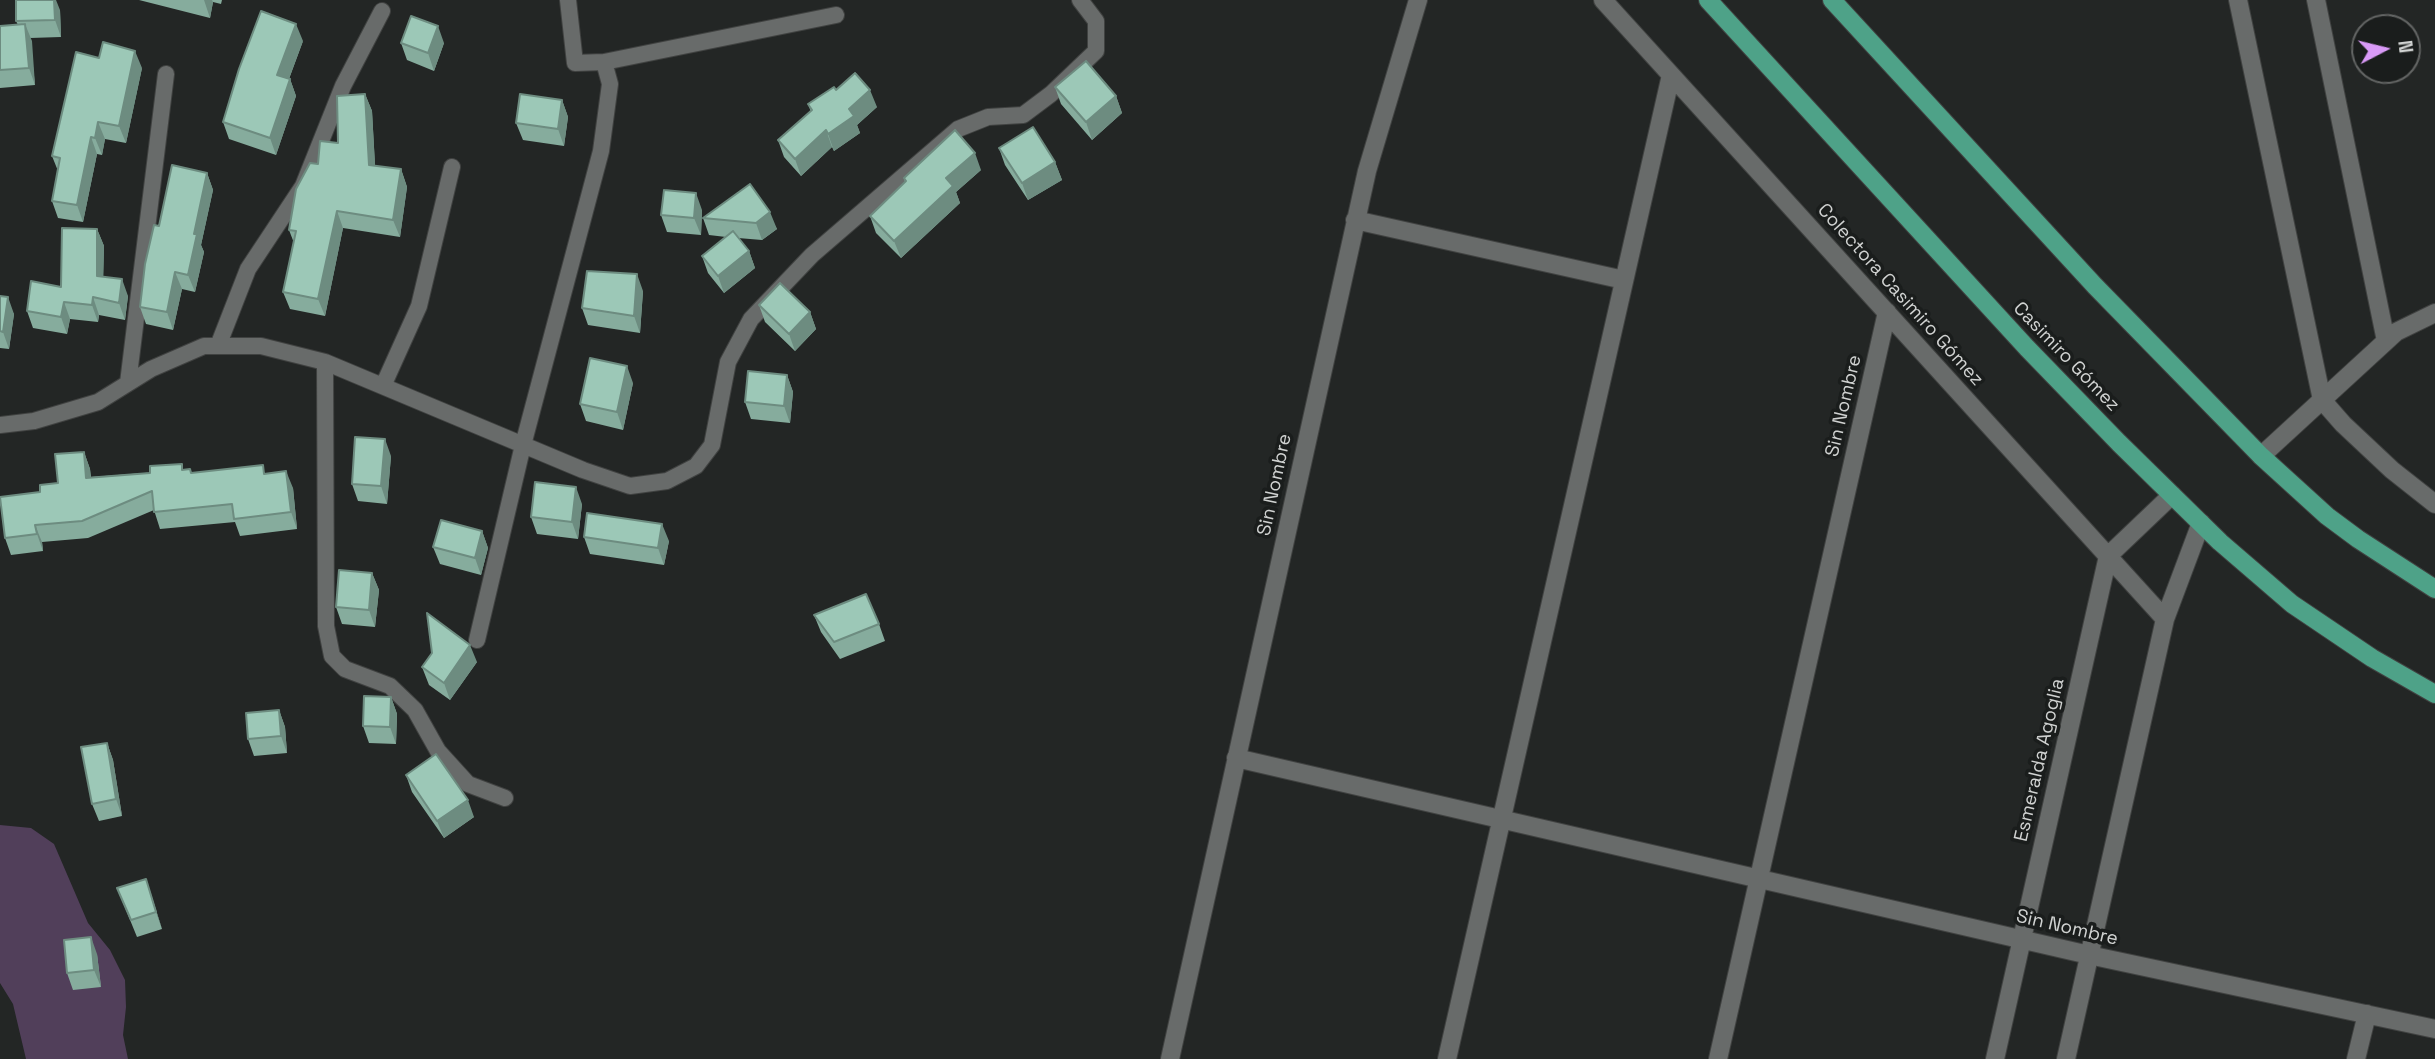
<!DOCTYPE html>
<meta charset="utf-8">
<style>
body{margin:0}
#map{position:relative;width:2435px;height:1059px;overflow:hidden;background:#232625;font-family:"Space Grotesk",sans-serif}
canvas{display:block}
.north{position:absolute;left:2351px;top:14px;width:70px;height:70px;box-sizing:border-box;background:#1a1d1c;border:2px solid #636564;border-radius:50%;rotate:83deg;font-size:19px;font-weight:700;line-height:28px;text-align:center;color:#d0d2d1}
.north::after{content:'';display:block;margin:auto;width:24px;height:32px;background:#d99af7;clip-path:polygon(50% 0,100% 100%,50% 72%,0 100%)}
</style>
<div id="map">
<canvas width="2435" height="1059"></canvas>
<div class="north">N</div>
</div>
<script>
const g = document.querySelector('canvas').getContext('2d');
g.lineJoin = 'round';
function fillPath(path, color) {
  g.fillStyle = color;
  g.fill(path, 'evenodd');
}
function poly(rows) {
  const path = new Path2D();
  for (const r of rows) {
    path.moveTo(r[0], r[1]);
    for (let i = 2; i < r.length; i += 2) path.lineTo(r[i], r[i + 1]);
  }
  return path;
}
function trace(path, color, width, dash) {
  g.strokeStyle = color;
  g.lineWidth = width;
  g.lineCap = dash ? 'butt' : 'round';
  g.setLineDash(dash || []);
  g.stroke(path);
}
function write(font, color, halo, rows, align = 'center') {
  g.font = font + ' "Space Grotesk",sans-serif';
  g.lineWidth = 7;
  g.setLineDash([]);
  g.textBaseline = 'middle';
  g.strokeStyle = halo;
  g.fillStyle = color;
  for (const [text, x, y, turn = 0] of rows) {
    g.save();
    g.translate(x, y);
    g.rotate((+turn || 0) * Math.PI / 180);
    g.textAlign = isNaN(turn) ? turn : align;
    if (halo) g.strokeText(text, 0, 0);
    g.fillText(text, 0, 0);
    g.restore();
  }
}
fillPath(poly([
 [0,825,31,828,54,844,88,923,110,950,125,980,126,1007,123,1035,128,1059,26,1059,13,1004,0,983]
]), '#513f5a');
const service = poly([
 [568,0,575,63,604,62,836,15],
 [218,346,248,269,303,186,343,86,382,11],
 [325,362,326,626,332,656,345,669,390,686,415,710,438,751,468,784,505,798],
 [128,383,166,74],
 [383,386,419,306,452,167],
 [0,425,34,421,98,402,151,369,204,346,261,346,325,362,583,470,630,486,667,481,696,466,712,445,728,362,751,319,812,255,958,129,988,117,1023,115,1051,94,1096,51,1096,21,1080,0],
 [477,640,523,445,601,151,610,84,604,62]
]);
const minor = poly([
 [1603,0,2165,619],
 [2238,0,2322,400,2343,424,2392,470,2435,504],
 [2316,0,2386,341],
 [1355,220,1624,280],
 [2261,456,2396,332,2435,313],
 [1236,758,2089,955,2435,1029],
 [1170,1059,1367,171,1418,0],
 [1447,1059,1671,75],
 [1718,1059,1887,312],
 [1995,1059,2108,556,2172,495],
 [2066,1059,2165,619,2201,523],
 [2356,1059,2367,1014]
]);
const primary = poly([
 [1708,0,2027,348,2119,443,2220,542,2292,604,2372,658,2435,694],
 [1832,0,2095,286,2261,456,2327,516,2358,539,2435,589]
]);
trace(service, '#404241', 18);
trace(minor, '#404241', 20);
trace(primary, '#404241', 20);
trace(service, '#686b6a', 16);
trace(minor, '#686b6a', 18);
trace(primary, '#4ea288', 18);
fillPath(poly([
 [139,0,222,0,221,4,213,2,210,18],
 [60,10,61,37,30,38,35,85,0,88,0,26,18,25,16,21],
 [303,41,289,79,290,79,296,96,276,155,229,139,223,122],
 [401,43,444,43,434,71,407,60],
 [142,68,126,143,105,139,102,155,97,154,83,222,58,218,52,201,58,171,52,156],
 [1055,87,1116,96,1122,113,1092,140,1061,104],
 [836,90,877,107,857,125,860,133,834,151,832,147,801,176,784,157,778,140,811,112,808,104],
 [365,94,372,111,375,166,401,169,407,187,400,237,343,228,325,316,290,309,283,292,294,243,289,230,318,164,338,143],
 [562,100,568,117,564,146,523,140,516,123],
 [999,148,1055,162,1062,180,1028,200,1005,165],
 [981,170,956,192,960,203,901,258,876,233,870,216,905,182,904,178],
 [207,173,213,190,201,245,204,252,195,292,182,289,173,330,146,324,140,307,159,226],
 [750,184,777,229,762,240,738,238,749,251,755,268,724,293,708,273,702,256,726,237,709,235,703,218],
 [702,210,701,235,667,232,661,215],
 [97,229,104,246,103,277,128,296,125,320,99,315,98,322,70,319,67,334,33,328,27,311,61,287],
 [643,291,640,333,588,325,582,308],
 [0,296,14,314,9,349,0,348],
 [759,305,810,312,816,329,795,351,765,322],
 [787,375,793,392,790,423,751,419,745,402],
 [633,383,623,430,586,421,580,404],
 [84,452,90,469,91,477,184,470,191,473,265,473,293,488,297,529,240,536,235,522,160,529,154,510,88,538,42,542,43,551,11,555,5,538,40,492,58,483],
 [391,456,387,504,358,501,352,484],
 [582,504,578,539,537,534,531,517],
 [482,531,488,548,481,575,440,564,433,547],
 [584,537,669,541,664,565,590,554],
 [372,573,379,590,375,627,342,624,336,607],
 [814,615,879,624,885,641,840,659,821,632],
 [477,662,450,700,429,685,422,667],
 [391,697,397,714,396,744,369,743,363,726],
 [279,710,285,727,287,753,254,756,248,739],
 [107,743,113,760,122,816,99,821,92,804],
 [406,775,474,817,444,838,412,792],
 [146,879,162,929,137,937,117,888],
 [97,954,101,987,73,990,67,973]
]), '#86ac9d');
fillPath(poly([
 [54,0,56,0,60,10,61,37,55,20],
 [204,0,212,0,213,2,210,18],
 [25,24,32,41,35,85,29,68],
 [296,24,303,41,284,92,277,75],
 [438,26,444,43,434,71,428,53],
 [135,51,142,68,126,143,119,126],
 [290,79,296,96,276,155,270,138],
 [870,90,877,107,857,125,860,133,834,151,828,134,849,109],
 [365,94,372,111,376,182,369,165],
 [1116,96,1122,113,1092,140,1086,122],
 [562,100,568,117,564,146,558,129],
 [98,122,105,139,102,155,95,138],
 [826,130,832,147,801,176,795,159],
 [91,137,97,154,83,222,77,205],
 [975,153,981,170,956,192,960,203,901,258,894,241,946,178],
 [1055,162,1062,180,1028,200,1022,183],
 [401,169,407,187,400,237,393,220],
 [207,173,213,190,201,245,204,252,195,292,188,275,194,234],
 [696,193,702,210,701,235,694,218],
 [337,211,343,228,325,316,318,299],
 [770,212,777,229,762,240,756,223],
 [97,229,104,246,103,293,97,276],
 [749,251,755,268,724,293,718,276],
 [175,272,182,289,173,330,167,312],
 [637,274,643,291,640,333,634,316],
 [122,279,128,296,125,320,119,303],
 [8,297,14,314,9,349,3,332],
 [93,297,99,315,98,322,92,305],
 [64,302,70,319,67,334,61,317],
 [810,312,816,329,795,351,789,334],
 [627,366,633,383,623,430,617,412],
 [787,375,793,392,790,423,784,406],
 [385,439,391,456,387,504,381,486],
 [84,452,90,469,92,495,86,478],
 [286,471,293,488,297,529,291,512],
 [576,487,582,504,578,539,572,522],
 [662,524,669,541,664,565,658,548],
 [35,525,42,542,43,551,37,534],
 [482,531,488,548,481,575,475,558],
 [372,573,379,590,375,627,369,610],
 [470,645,477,662,450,700,444,683],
 [391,697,397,714,396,744,390,727],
 [279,710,285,727,287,753,281,736],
 [107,743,113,760,122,816,116,799],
 [468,800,474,817,444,838,437,821],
 [146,879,152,897,162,929,156,912],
 [91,937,97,954,101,987,94,970]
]), '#6d8c80');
const building = poly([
 [16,0,54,0,55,20,16,21,16,0],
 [261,11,296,24,277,75,290,79,270,138,223,122,239,69,261,11],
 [411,16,438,26,428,53,401,43,411,16],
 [25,24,29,68,0,70,0,26,25,24],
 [103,42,135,51,119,126,98,122,95,138,91,137,77,205,52,201,60,158,52,156,76,52,99,58,103,42],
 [1086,61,1116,96,1086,122,1055,87,1086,61],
 [855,73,870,90,849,109,854,116,828,134,826,130,795,159,778,140,812,110,808,104,834,87,836,90,855,73],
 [365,94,369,165,401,169,393,220,337,211,318,299,283,292,296,231,289,230,296,189,310,163,318,164,320,141,338,143,337,96,365,94],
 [520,94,562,100,558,129,516,123,520,94],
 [1033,127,1055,162,1022,183,999,148,1033,127],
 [955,130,975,153,946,178,953,186,894,241,870,216,906,181,904,178,955,130],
 [172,165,207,173,194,234,197,234,188,275,175,272,167,312,140,307,145,264,154,225,159,226,172,165],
 [750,184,770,212,756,223,703,218,750,184],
 [664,190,696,193,694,218,661,215,664,190],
 [62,228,97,229,97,276,122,279,119,303,93,297,92,305,64,302,61,317,27,311,31,281,61,287,62,228],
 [733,231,749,251,718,276,702,256,733,231],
 [587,271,637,274,634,316,582,308,587,271],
 [780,283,810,312,789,334,759,305,780,283],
 [0,296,8,297,3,332,0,331,0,296],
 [590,358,627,366,617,412,580,404,590,358],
 [748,371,787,375,784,406,745,402,748,371],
 [355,437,385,439,381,486,352,484,355,437],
 [84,452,86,478,150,473,150,466,182,464,182,470,190,469,191,473,263,465,264,474,286,471,291,512,234,519,232,504,154,512,152,491,82,521,35,525,37,534,5,538,0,497,40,492,40,485,58,483,55,454,84,452],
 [535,482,576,487,572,522,531,517,535,482],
 [587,513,662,524,658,548,584,537,587,513],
 [441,520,482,531,475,558,433,547,441,520],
 [339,570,372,573,369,610,336,607,339,570],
 [866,594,879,624,834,642,814,615,866,594],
 [427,613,470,645,444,683,422,667,432,653,427,613],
 [364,696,391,697,390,727,363,726,364,696],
 [279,710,281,736,248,739,246,713,279,710],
 [107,743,116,799,92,804,81,747,107,743],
 [436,754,468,800,437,821,406,775,436,754],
 [146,879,156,912,131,920,117,888,146,879],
 [91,937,94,970,67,973,64,940,91,937]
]);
fillPath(building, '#9cc8b7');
trace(building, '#6d8c80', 2);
write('19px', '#d0d2d1', '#1a1d1c', [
 ["Colectora Casimiro Gómez",1900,295,48],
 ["Casimiro Gómez",2066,357,46],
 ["Sin Nombre",1844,406,-77],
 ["Sin Nombre",1275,485,-78],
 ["Esmeralda Agoglia",2040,760,-77],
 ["Sin Nombre",2067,928,13]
]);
</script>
